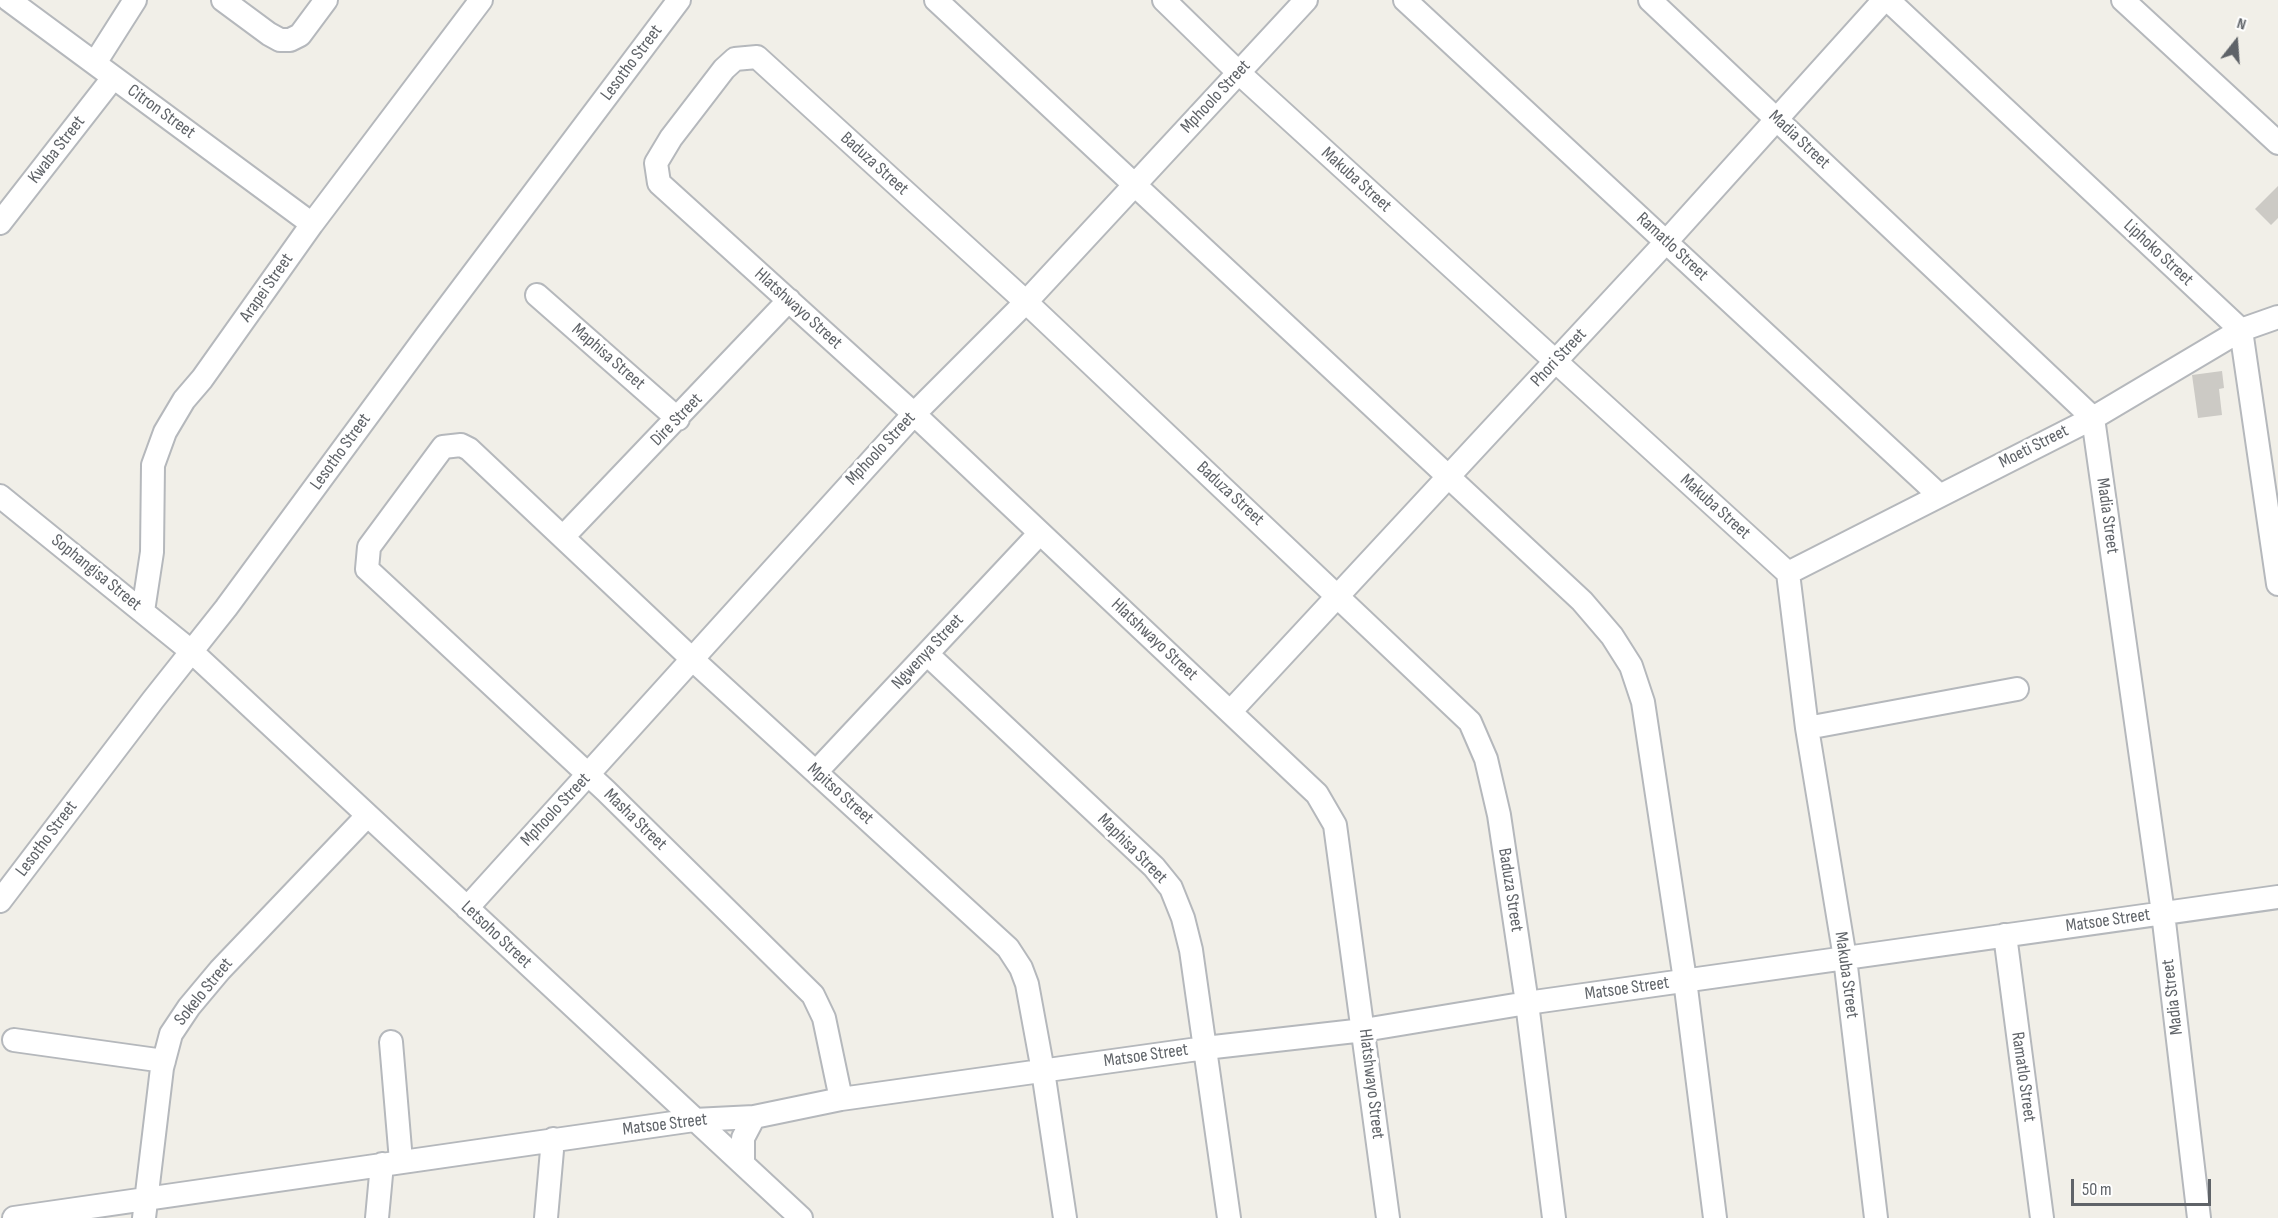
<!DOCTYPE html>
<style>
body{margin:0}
#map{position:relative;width:2278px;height:1218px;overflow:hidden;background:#f1efe8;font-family:"Sofia Sans Condensed",sans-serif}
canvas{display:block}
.north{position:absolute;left:2206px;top:12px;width:60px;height:60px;-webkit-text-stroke:4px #fff;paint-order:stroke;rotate:17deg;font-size:16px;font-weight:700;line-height:24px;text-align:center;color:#5f6368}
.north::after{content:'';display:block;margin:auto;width:21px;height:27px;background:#5f6368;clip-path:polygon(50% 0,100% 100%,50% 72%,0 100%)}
.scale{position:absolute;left:2071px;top:1179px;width:140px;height:27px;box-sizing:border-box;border:3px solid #5f6368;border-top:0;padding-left:8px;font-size:18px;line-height:21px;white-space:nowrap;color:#5f6368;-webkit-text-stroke:4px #fff;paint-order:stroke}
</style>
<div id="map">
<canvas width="2278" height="1218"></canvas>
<div class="north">N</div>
<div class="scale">50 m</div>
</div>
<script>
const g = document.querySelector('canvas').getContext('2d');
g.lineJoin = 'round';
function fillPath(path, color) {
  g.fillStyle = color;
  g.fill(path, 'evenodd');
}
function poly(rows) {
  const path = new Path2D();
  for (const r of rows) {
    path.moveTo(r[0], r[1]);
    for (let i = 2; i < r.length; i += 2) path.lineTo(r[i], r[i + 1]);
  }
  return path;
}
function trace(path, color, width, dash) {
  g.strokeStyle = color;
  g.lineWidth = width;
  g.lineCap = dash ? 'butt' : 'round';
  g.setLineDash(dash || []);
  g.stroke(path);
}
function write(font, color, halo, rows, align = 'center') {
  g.font = font + ' "Sofia Sans Condensed",sans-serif';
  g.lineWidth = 6;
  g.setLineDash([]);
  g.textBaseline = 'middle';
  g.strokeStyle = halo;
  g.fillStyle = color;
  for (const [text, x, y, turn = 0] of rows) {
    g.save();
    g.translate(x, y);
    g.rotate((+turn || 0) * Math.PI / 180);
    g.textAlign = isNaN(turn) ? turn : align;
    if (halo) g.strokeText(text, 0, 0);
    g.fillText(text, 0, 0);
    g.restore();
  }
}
fillPath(poly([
 [2278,186,2278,218,2271,225,2255,209],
 [2222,371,2224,388,2219,389,2222,415,2198,418,2192,375]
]), '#cccac5');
const minor = poly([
 [9,0,312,224],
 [223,0,269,34,280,40,290,40,300,35,326,0],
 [936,0,1582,601,1612,636,1631,666,1643,702,1685,980,1715,1218],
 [1164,0,1239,73,1788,573,1807,728,1845,958,1876,1218],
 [1405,0,1939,495],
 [1650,0,2093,418,2163,913,2199,1218],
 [1888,0,2241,330,2278,584],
 [2123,0,2278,143],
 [95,63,135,0],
 [0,223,113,78],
 [537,295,678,419],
 [0,496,191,651,801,1218],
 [563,537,789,300],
 [1788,573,2093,418,2241,330,2278,317],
 [143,611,152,552,153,465,165,432,184,400,202,379,312,224,481,0],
 [927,654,1154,867,1171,888,1183,918,1191,950,1229,1218],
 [1230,712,1666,242,1884,0],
 [1807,728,2017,689],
 [816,772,1040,533],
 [0,901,153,700,226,608,427,335,679,0],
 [467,908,914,414,1026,302,1306,0],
 [2005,935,2042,1218],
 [14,1040,164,1061],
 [391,1042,401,1161],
 [841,1099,824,1018,813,995,606,791,367,569,369,547,443,447,461,445,469,449,691,658,1008,948,1021,968,1027,984,1043,1071,1065,1218],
 [743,1164,743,1138,754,1117],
 [14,1218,694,1120,754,1117,841,1099,1205,1048,1364,1030,1527,1003,2278,897],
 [144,1218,162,1068,171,1034,189,1007,220,970,367,816],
 [377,1218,382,1164],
 [546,1218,553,1139],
 [1388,1218,1335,825,1317,794,914,414,659,183,656,163,671,138,724,69,735,59,757,57,1026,302,1470,722,1486,759,1499,815,1527,1003,1554,1218]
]);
trace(minor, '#b5b8bc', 26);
trace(minor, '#fff', 22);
write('18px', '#5f6368', '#fff', [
 ["Lesotho Street",632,63,-53],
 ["Mphoolo Street",1216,97,-47],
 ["Citron Street",161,112,36],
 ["Madia Street",1799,140,43],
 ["Kwaba Street",57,150,-52],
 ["Baduza Street",874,164,42],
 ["Makuba Street",1356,180,42],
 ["Ramatlo Street",1672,247,43],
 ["Liphoko Street",2158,253,43],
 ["Arapei Street",267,288,-55],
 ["Hlatshwayo Street",798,309,42],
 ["Maphisa Street",608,357,41],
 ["Phori Street",1559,358,-47],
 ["Dire Street",677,420,-46],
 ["Moeti Street",2034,447,-27],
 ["Mphoolo Street",881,449,-47],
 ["Lesotho Street",341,452,-54],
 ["Baduza Street",1230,494,43],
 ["Makuba Street",1715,507,42],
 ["Madia Street",2107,516,82],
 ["Sophangisa Street",96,573,39],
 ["Hlatshwayo Street",1154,640,43],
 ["Ngwenya Street",928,652,-47],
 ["Mpitso Street",840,794,42],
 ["Mphoolo Street",556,810,-47],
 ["Masha Street",635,820,44],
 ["Lesotho Street",47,839,-53],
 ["Maphisa Street",1132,849,45],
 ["Baduza Street",1510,890,81],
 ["Matsoe Street",2108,921,-8],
 ["Letsoho Street",496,935,43],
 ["Makuba Street",1846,975,82],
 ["Matsoe Street",1627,989,-8],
 ["Sokelo Street",204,992,-51],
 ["Madia Street",2173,997,-97],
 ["Matsoe Street",1146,1056,-8],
 ["Ramatlo Street",2023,1077,82],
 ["Hlatshwayo Street",1371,1084,83],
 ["Matsoe Street",665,1125,-7]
]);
</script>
